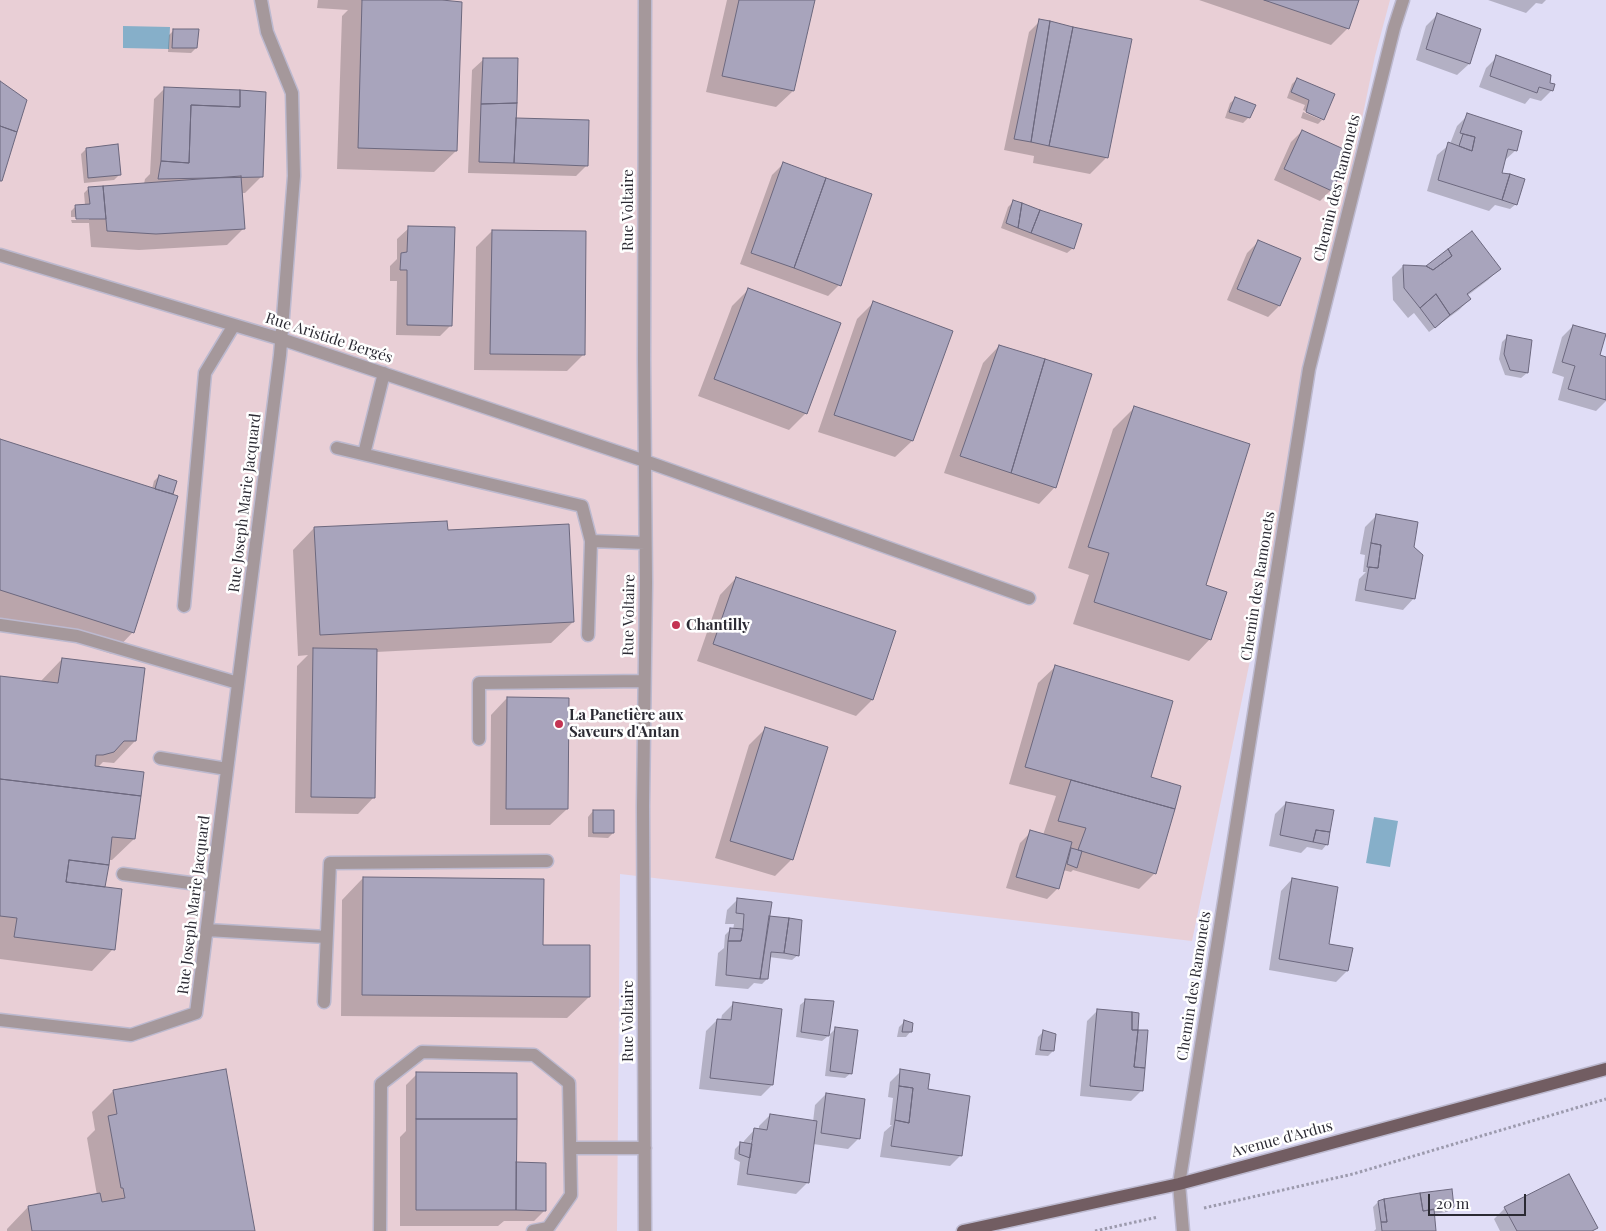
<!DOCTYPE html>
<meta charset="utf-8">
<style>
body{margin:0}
#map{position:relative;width:1606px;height:1231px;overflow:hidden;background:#e0ddf6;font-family:"Playfair Display",serif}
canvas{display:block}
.scale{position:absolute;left:1428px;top:1194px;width:98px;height:22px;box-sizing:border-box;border:2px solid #2b2a33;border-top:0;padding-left:6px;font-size:15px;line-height:18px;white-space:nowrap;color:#2b2a33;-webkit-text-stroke:4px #fff;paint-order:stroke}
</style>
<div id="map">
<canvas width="1606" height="1231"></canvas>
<div class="scale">20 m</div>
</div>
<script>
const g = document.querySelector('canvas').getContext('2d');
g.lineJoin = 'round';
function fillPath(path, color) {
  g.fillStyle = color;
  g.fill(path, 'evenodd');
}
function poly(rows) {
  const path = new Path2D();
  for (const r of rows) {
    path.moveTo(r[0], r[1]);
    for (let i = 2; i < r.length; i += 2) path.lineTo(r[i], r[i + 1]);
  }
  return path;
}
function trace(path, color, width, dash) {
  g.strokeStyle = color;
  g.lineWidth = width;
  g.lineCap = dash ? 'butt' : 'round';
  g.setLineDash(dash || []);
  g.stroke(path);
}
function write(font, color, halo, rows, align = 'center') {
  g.font = font + ' "Playfair Display",serif';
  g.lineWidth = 5;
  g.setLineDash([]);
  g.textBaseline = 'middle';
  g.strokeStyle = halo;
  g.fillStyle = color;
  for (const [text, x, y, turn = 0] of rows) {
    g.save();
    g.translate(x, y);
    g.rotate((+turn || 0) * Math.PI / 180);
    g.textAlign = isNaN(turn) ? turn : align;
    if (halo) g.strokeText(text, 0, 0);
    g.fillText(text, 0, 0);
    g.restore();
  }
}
fillPath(poly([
 [0,0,1390,0,1375,56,1192,941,620,874,617,1231,0,1231]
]), '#e9cfd6');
fillPath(poly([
 [123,26,170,27,169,49,123,48],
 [1374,817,1398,821,1390,867,1366,863]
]), '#86afc9');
fillPath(poly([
 [318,0,432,0,456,151,434,172,337,169,342,16,348,10,317,8],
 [727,0,813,0,793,91,776,107,706,92],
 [1199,0,1357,0,1348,28,1331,45],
 [1488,0,1546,0,1542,4,1536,3,1526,13],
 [1437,15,1479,30,1469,64,1457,75,1416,60,1426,26],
 [1040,21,1106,158,1090,174,1033,163,1034,156,1004,150,1029,32],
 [174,30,196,48,191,53,168,52,169,35],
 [1497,57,1548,84,1552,90,1541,101,1530,98,1525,104,1479,87,1486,68],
 [484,59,515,119,587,165,576,176,468,173,472,70],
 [1297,79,1333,95,1322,120,1322,118,1303,110,1305,105,1287,98,1292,84],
 [165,88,262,176,245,193,241,193,243,229,227,245,139,250,91,247,89,223,72,223,71,220,89,220,89,217,71,217,71,211,76,206,85,205,84,193,89,188,144,184,145,179,150,174,154,99],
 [1236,98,1254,106,1248,118,1243,123,1225,118,1230,103],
 [1303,112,1322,120,1318,124,1301,118],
 [1468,115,1516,150,1504,161,1500,174,1516,204,1510,209,1495,205,1489,211,1427,191,1437,155,1450,144,1457,126],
 [1302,131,1331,190,1320,201,1274,180,1291,142],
 [86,149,119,175,114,180,84,183,81,154],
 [783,164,839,285,828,296,740,264,772,175],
 [1013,202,1073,248,1067,253,1001,228,1008,207],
 [409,228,451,325,440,336,396,335,397,281,390,281,390,266,397,259,397,239],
 [492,231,584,354,567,371,474,370,476,247],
 [1258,242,1299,259,1279,306,1268,317,1227,300,1247,253],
 [1403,266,1427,267,1499,269,1488,280,1467,296,1470,299,1459,310,1429,332,1414,313,1408,318,1393,300,1392,277],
 [748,290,806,413,789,430,698,396,732,306],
 [873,303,952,331,912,441,895,457,818,432,857,319],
 [1573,326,1599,356,1606,358,1606,401,1596,411,1558,400,1564,377,1552,373,1562,337],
 [1508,336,1530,341,1527,373,1521,378,1505,375,1499,359,1502,342],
 [999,346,1055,487,1039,504,944,473,983,363],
 [1134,408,1204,585,1210,639,1189,661,1073,624,1089,575,1068,568,1113,429],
 [0,441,152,489,154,481,159,476,172,494,133,632,112,654,0,618],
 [1376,516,1412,548,1414,598,1403,610,1355,601,1359,579,1366,572,1363,572,1365,555,1360,554,1365,527],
 [314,528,446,532,573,622,551,643,376,652,374,797,358,814,295,813,297,666,308,655,298,656,293,550],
 [736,578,872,700,856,716,697,661,720,595],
 [62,659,135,741,114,763,103,762,97,768,134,839,112,860,108,860,103,888,113,949,92,971,0,959,0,678,40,682],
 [1055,667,1150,778,1180,787,1155,873,1139,889,1073,870,1071,872,1063,870,1058,888,1047,899,1006,888,1020,843,1031,832,1043,835,1056,796,1009,784,1038,683],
 [507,698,567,809,550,825,490,825,491,715],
 [765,729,826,748,791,860,775,876,715,858,749,745],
 [1286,803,1327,844,1322,850,1307,847,1301,853,1269,846,1275,814],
 [593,811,613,833,608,838,588,837,588,817],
 [363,878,589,997,567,1018,341,1016,342,900],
 [1292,879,1328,945,1347,971,1336,982,1269,970,1281,891],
 [738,899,768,917,798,955,792,960,769,957,767,979,762,984,754,983,748,989,715,986,718,953,724,948,725,935,730,930,733,930,734,924,725,924,727,910],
 [806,1000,828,1036,822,1041,796,1037,800,1005],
 [733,1004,772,1085,761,1096,699,1089,706,1031,717,1020,721,1020,722,1015],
 [1098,1010,1137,1033,1142,1090,1131,1101,1080,1096,1087,1021],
 [904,1022,911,1031,906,1037,897,1037,899,1027],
 [835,1029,851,1073,845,1078,825,1076,830,1034],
 [1043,1032,1053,1051,1048,1056,1035,1055,1038,1037],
 [901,1071,926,1090,961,1155,950,1166,880,1157,884,1132,892,1125,890,1125,893,1098,888,1097,890,1082],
 [417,1074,515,1164,545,1210,534,1221,504,1221,498,1226,400,1226,400,1137,406,1131,406,1085],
 [113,1091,254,1231,7,1231,7,1229,28,1207,97,1195,87,1138,95,1130,92,1112],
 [826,1094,859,1138,848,1149,813,1144,808,1182,796,1194,737,1185,740,1162,734,1159,735,1149,740,1144,743,1144,744,1141,755,1129,759,1130,759,1126,770,1115,813,1122,815,1105],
 [751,1140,754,1140,750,1150],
 [1378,1202,1453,1207,1447,1212,1433,1214,1435,1231,1374,1231,1376,1229,1373,1207],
 [1505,1208,1596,1228,1593,1231,1500,1231,1494,1219]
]), '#0003');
const building = poly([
 [362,0,442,0,462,2,457,151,358,148,362,0],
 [739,0,815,0,794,91,722,76,739,0],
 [1264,0,1359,0,1349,29,1264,0],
 [1437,13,1481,29,1470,64,1426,49,1437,13],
 [1039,19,1050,21,1031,142,1014,139,1039,19],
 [1050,21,1073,27,1049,146,1031,142,1050,21],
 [1073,27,1132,39,1108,158,1049,146,1073,27],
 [173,29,199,29,197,48,172,48,173,29],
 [1496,55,1551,75,1550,83,1555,84,1553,91,1539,87,1537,93,1490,76,1496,55],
 [483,58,518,58,517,103,481,104,483,58],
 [1297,78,1335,94,1324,120,1306,112,1309,100,1291,92,1297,78],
 [0,81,27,100,17,132,0,126,0,81],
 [164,87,240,90,240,107,191,105,189,163,161,161,164,87],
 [240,90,266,92,263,177,158,179,161,161,189,163,191,105,240,107,240,90],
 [1235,97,1256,105,1250,118,1229,112,1235,97],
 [517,103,514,163,479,162,481,104,517,103],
 [1467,113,1522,131,1517,151,1508,149,1502,173,1510,174,1502,200,1438,180,1448,142,1472,151,1475,137,1460,133,1467,113],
 [516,118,589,120,588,166,514,163,516,118],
 [0,126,17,132,2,181,0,181,0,126],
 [1302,130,1350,152,1332,191,1284,169,1302,130],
 [1463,134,1475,137,1472,151,1459,146,1463,134],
 [118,144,121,175,88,178,86,148,118,144],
 [783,162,826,178,794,268,751,253,783,162],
 [1510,174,1525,179,1517,205,1502,200,1510,174],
 [241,176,245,229,156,234,107,231,103,186,241,176],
 [826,178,872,194,841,286,794,268,826,178],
 [103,186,106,219,76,219,75,205,90,204,88,187,103,186],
 [1013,200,1022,203,1018,228,1006,223,1013,200],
 [1022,203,1040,210,1031,233,1018,228,1022,203],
 [1040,210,1082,224,1074,249,1031,233,1040,210],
 [408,226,455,227,452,326,407,325,407,270,400,270,401,253,407,252,408,226],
 [492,230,586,231,585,355,490,354,492,230],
 [1472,231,1501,269,1467,294,1471,299,1450,315,1436,294,1420,308,1404,288,1403,265,1426,266,1433,270,1452,256,1448,249,1472,231],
 [1258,240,1301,258,1280,306,1237,289,1258,240],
 [1448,249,1452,256,1433,270,1426,266,1448,249],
 [748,288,841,323,807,414,714,379,748,288],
 [1436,294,1450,315,1435,328,1420,308,1436,294],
 [873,301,953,331,913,441,834,415,873,301],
 [1573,325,1606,334,1600,355,1606,357,1606,400,1568,389,1575,366,1562,362,1573,325],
 [1507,335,1532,340,1528,373,1510,370,1504,354,1507,335],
 [999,345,1045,359,1011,473,960,456,999,345],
 [1045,359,1092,374,1056,488,1011,473,1045,359],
 [1134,406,1250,444,1206,585,1227,592,1211,640,1094,602,1109,553,1088,547,1134,406],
 [0,439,178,496,134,633,0,590,0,439],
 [159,475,177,481,173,494,155,489,159,475],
 [1376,514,1418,522,1414,547,1423,555,1415,599,1365,590,1369,567,1378,568,1381,545,1371,543,1376,514],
 [447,521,448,530,569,524,574,622,320,635,314,527,447,521],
 [1371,543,1381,545,1378,568,1367,567,1371,543],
 [736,577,896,631,873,700,713,644,736,577],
 [313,648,377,649,375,798,311,797,313,648],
 [62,658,145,668,136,741,124,741,114,752,103,755,96,755,95,766,144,772,141,796,0,779,0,676,58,683,62,658],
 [1055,665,1173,701,1151,777,1181,786,1175,809,1025,767,1055,665],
 [507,697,569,698,568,809,506,809,507,697],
 [765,727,828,747,793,860,730,841,765,727],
 [0,779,141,796,135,839,112,837,109,865,69,860,66,882,122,889,115,950,14,937,17,918,0,916,0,779],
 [1071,780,1175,809,1156,874,1078,850,1086,828,1058,821,1071,780],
 [1286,802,1334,810,1330,832,1316,830,1313,842,1280,835,1286,802],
 [593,810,614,810,614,833,593,833,593,810],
 [1030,830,1072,842,1059,889,1016,877,1030,830],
 [1316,830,1330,832,1328,845,1313,842,1316,830],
 [1071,848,1082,851,1077,868,1067,864,1071,848],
 [69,860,109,865,105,887,66,882,69,860],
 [363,877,544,879,543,945,590,945,590,997,362,995,363,877],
 [1292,878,1338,887,1329,944,1353,948,1348,971,1279,959,1292,878],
 [737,898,772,902,760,979,726,975,728,941,741,941,743,929,744,914,736,913,737,898],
 [769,916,789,918,784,953,771,952,768,979,760,979,769,916],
 [789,918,802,920,799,956,784,953,789,918],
 [730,928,743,929,741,941,728,941,730,928],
 [805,999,834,1001,829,1036,801,1032,805,999],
 [733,1002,782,1009,773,1085,710,1078,717,1019,731,1020,733,1002],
 [1097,1009,1132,1012,1132,1030,1138,1030,1134,1067,1145,1068,1143,1091,1090,1086,1097,1009],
 [1132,1012,1139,1013,1138,1030,1132,1030,1132,1012],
 [904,1020,913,1023,912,1032,902,1032,904,1020],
 [835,1027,858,1030,852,1074,830,1071,835,1027],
 [1043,1030,1056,1034,1054,1051,1040,1050,1043,1030],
 [1138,1030,1148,1030,1145,1068,1134,1067,1138,1030],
 [226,1069,255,1231,32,1231,28,1206,100,1193,102,1202,125,1198,123,1188,121,1188,108,1116,117,1114,113,1090,226,1069],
 [900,1069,930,1074,928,1089,970,1096,962,1156,891,1146,895,1120,909,1123,913,1088,899,1086,900,1069],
 [416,1072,517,1073,517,1119,416,1119,416,1072],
 [899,1086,913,1088,909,1123,895,1120,899,1086],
 [826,1093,865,1099,860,1139,821,1133,826,1093],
 [770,1114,817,1121,809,1183,747,1174,754,1128,767,1130,770,1114],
 [416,1119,517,1119,516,1210,416,1210,416,1119],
 [740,1142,752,1144,750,1158,739,1154,740,1142],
 [516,1162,546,1163,546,1211,516,1210,516,1162],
 [1569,1174,1598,1228,1592,1231,1517,1231,1504,1207,1569,1174],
 [1452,1189,1454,1207,1423,1211,1420,1193,1452,1189],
 [1420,1193,1423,1211,1434,1209,1436,1231,1382,1231,1381,1222,1387,1222,1384,1199,1420,1193],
 [1384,1199,1387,1222,1381,1222,1378,1201,1384,1199]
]);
fillPath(building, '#a8a4bc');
trace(building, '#6c687e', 1);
const minor = poly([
 [645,0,644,360,646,583,643,806,645,1231],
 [0,255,281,339,645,461,1029,598],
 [337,448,582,506,591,541,588,635],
 [364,454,384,373],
 [591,541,645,543],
 [184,606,205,373,234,325],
 [0,625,77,636,238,683],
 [479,739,479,683,644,681],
 [160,758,227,769],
 [123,874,212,886],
 [207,930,326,937],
 [324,1002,330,863,547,861],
 [0,1020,131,1035,196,1013,280,355,294,176,292,93,267,32,261,0],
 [571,1148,645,1148],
 [380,1231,381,1084,422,1052,534,1055,569,1083,571,1195,548,1228,533,1231],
 [1183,1231,1179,1184,1309,369,1394,28,1403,0]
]);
const major = poly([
 [963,1231,1179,1184,1606,1069]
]);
trace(minor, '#bcb9cf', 15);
trace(major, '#bcb9cf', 15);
trace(poly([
 [1204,1208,1353,1174,1606,1099],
 [1095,1231,1158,1217]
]), '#9c9aad', 3, [2.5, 2.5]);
trace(minor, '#a5989b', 12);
trace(major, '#725d62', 12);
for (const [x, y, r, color] of [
 [676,625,5,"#c43453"],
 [559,724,5,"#c43453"]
]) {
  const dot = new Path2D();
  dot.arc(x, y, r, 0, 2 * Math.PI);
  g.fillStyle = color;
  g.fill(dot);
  trace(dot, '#fff', 2);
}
write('15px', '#2b2a33', '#fff', [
 ["Chemin des Ramonets",1337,188,-76],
 ["Rue Voltaire",628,210,-90],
 ["Rue Aristide Bergés",329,338,18],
 ["Rue Joseph Marie Jacquard",245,503,-83],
 ["Chemin des Ramonets",1258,586,-81],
 ["Rue Voltaire",629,615,-89],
 ["Rue Joseph Marie Jacquard",194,905,-83],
 ["Chemin des Ramonets",1194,986,-81],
 ["Rue Voltaire",628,1021,-90],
 ["Avenue d'Ardus",1282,1139,-15]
]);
write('bold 15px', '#2b2a33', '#fff', [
 ["Chantilly",686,625],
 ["La Panetière aux",569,715],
 ["Saveurs d'Antan",569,732]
], 'left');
</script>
